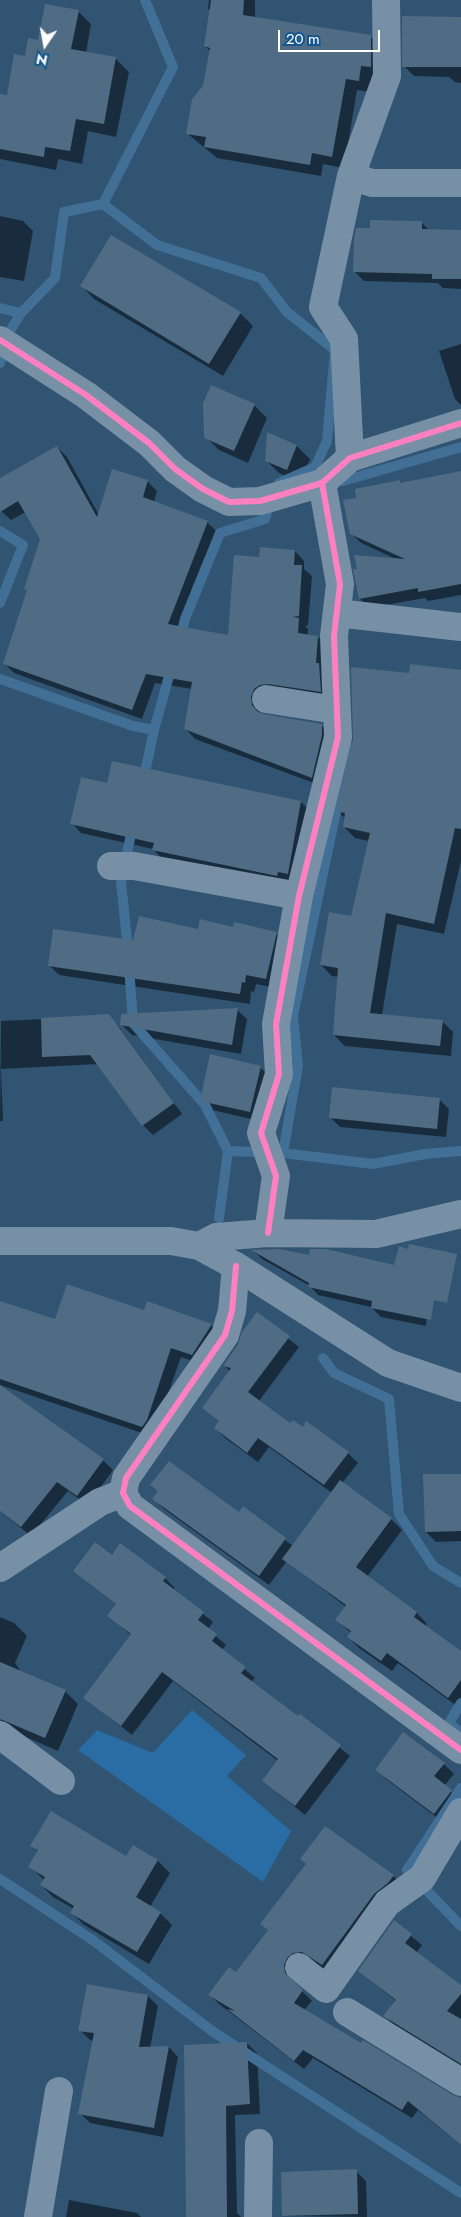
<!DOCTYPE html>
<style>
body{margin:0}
#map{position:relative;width:461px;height:2217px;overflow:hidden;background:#305472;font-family:Jost,sans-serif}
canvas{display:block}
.north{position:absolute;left:20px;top:20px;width:50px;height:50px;-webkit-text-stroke:4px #15578d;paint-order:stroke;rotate:192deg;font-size:14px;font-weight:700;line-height:20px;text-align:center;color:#fff}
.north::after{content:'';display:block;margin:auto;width:18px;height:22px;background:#fff;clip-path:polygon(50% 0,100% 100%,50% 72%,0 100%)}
.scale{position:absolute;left:278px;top:30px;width:102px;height:22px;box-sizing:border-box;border:2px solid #fff;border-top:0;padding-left:6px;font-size:15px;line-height:18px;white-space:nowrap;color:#fff;-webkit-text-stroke:4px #15578d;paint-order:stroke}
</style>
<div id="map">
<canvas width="461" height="2217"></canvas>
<div class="north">N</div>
<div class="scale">20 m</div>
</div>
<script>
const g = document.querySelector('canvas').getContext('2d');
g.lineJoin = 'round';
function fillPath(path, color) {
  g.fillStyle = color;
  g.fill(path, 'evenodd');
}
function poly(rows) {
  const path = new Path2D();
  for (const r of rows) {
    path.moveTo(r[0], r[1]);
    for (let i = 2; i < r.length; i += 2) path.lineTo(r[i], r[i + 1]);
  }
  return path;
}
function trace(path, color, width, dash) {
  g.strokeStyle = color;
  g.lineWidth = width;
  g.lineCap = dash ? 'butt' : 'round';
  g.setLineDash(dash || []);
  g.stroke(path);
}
fillPath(poly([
 [192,1710,246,1755,227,1776,291,1831,263,1882,78,1750,97,1730,153,1753]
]), '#296da4');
fillPath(poly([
 [209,0,255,0,255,18,370,36,382,48,370,92,357,90,344,168,323,164,321,176,217,158,188,134,204,87,211,52,205,46,211,11,208,9],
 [78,11,91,24,86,53,116,59,129,72,116,137,88,131,82,164,58,159,56,170,0,159,0,95,8,97,26,58,39,41],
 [461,18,461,83,455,82,449,77,414,76,404,66],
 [0,216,23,221,33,231,24,281,0,277],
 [421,222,430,231,461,231,461,289,443,288,438,283,364,281,354,271],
 [82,286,240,313,253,326,223,376,94,299],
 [461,344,461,405,455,399,439,351],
 [254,405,267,418,248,463,219,450,206,437],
 [268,434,297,446,310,459,300,482,279,473,266,460],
 [57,447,67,457,99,515,147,481,157,491,154,502,207,522,217,532,180,628,229,636,260,558,295,551,304,561,304,569,312,576,308,625,305,626,308,629,308,636,318,637,328,647,330,701,260,707,261,715,321,725,331,735,322,786,195,739,186,729,192,689,155,683,142,719,14,673,4,663,28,591,25,588,41,539,26,512,11,520,1,511,0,479],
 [461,472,461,595,428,601,425,598,369,608,360,599,396,559,361,543,351,533,358,499,400,482,402,484],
 [461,671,461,861,444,934,397,924,382,1015,442,1021,453,1032,451,1056,345,1046,334,1035,339,977,332,976,321,965,352,917,369,841,355,838,344,827,346,819,337,811,410,674],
 [108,784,301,802,311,812,298,883,163,860,153,849,81,833,72,823],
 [234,928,276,933,286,943,276,988,256,984,254,992,251,991,250,1004,59,975,49,965,199,930],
 [237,1010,247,1019,241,1054,132,1035,122,1025],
 [108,1016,118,1026,182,1114,153,1135,143,1125,99,1064,1,1069,3,1121,0,1121,1,1021],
 [260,1067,270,1077,260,1121,212,1110,202,1101],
 [439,1099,449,1109,446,1137,340,1127,330,1117],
 [254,1251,395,1266,433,1262,426,1326,381,1317,371,1307,318,1295,310,1286,262,1259],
 [0,1307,56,1320,144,1312,211,1325,221,1334,202,1364,181,1357,154,1434,145,1434,0,1385],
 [257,1314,299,1347,259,1401,290,1425,348,1453,358,1463,342,1483,391,1519,402,1530,367,1577,417,1613,427,1624,425,1627,461,1653,461,1709,398,1663,392,1671,359,1648,348,1637,351,1633,337,1620,346,1607,287,1561,269,1585,164,1509,154,1499,239,1514,243,1508,293,1546,332,1493,269,1447,258,1462,225,1438,215,1428,220,1422,204,1408,230,1371,224,1366],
 [0,1387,103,1460,113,1470,88,1505,68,1491,31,1536,0,1511],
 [461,1475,461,1541,436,1542,426,1532],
 [112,1556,165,1578,175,1588,173,1590,213,1622,208,1629,226,1645,222,1650,255,1678,251,1682,298,1718,300,1715,350,1756,305,1815,263,1781,278,1761,173,1681,132,1735,85,1698,132,1636,109,1616,117,1605,74,1571],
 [0,1617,14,1623,27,1636,15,1663,22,1673,65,1691,78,1704,58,1751,10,1730,0,1719],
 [444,1764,454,1774,444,1786,461,1801,444,1823,386,1779,376,1770],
 [32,1845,127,1857,133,1846,158,1861,170,1873,150,1907,160,1913,172,1925,149,1964,84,1925,72,1913,74,1909,53,1897,41,1885,44,1880,30,1866,39,1852],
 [301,1859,393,1876,403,1885,332,1974,313,1961,293,1975,294,1983,312,2001,304,2010,461,2112,461,2145,418,2110,412,2118,313,2058,304,2069,219,2004,210,1995,236,1974,269,1931,262,1924,307,1865],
 [394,1922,422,1945,416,1953,461,1986,461,2067,395,2026,385,2016,396,2001,359,1971],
 [148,1996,158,2006,150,2048,169,2047,178,2057,163,2137,90,2123,80,2113,93,2041,90,2040,80,2030],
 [247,2043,257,2053,260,2114,235,2115,237,2213,241,2217,187,2217],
 [356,2171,366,2181,367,2217,283,2216],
 [69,2200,137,2213,141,2217,66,2217]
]), '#0007');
trace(poly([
 [103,204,173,67,145,0],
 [0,308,21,313,55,278,64,212,103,204,157,245,261,278,287,312,335,350,327,441,315,467,279,483],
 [0,363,10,331,21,313],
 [343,481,461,447],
 [0,531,23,545,0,603],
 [180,639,185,619,220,533,265,519,270,502],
 [0,679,133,726,154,730],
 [143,782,154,730,172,665],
 [128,951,121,881,133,825],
 [129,966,133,1023,205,1105,228,1151,219,1218],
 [228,1151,283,1153,373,1164,425,1154,461,1151],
 [283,1153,298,1066,293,1016,348,755,358,743],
 [323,1358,334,1373,389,1399,399,1514,433,1566,461,1583],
 [461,1703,449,1723,461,1733],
 [461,1788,407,1870,461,1926],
 [0,1879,94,1941,212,2031,461,2193]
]), '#416f96', 10);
fillPath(poly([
 [211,0,244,0,243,15,371,35,371,67,361,66,359,81,346,79,332,157,312,153,310,165,204,147,206,137,186,134,192,99,203,86,210,48,204,46],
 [45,4,79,10,71,49,116,57,104,124,76,119,70,151,45,147,44,157,0,149,0,94,7,95,14,54,25,56,28,38,38,40],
 [402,16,461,17,461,67,402,67],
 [370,220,422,221,422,229,461,230,461,279,432,279,432,274,353,272,354,239,356,228,370,228],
 [111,235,241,312,209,364,80,286],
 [211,385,255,404,234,451,204,438,203,403],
 [267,432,297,445,287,470,265,461],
 [57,446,97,517,112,469,148,480,143,497,208,521,168,624,228,635,234,555,259,557,260,547,295,550,294,565,302,565,299,616,292,617,299,618,298,633,318,636,316,663,319,663,321,692,268,684,260,685,254,689,251,697,252,705,257,711,263,714,322,724,322,735,312,778,184,729,192,682,146,674,132,710,3,664,27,590,24,589,40,539,18,501,0,512,0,478],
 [461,471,461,584,418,592,418,588,359,599,353,569,357,569,354,555,405,559,350,534,343,500,356,498,355,489,400,480,400,483],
 [410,664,461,670,461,829,455,828,434,924,386,913,370,1013,443,1020,440,1046,333,1035,338,968,320,965,329,912,351,916,370,833,343,827,345,813,336,811,353,740,351,667,409,673],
 [112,761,301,801,288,874,278,872,277,876,152,850,154,843,70,824,81,777,107,783],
 [139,916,198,929,200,919,233,927,234,922,277,932,266,979,246,975,245,983,242,982,240,994,48,966,53,929,133,940],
 [238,1008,232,1045,120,1025,121,1014],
 [109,1014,174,1103,142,1126,90,1055,42,1057,41,1018],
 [210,1054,261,1066,250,1112,200,1101],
 [332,1087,440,1098,437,1129,329,1118],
 [409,1244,457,1254,447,1303,434,1300,431,1320,371,1308,372,1301,308,1287,309,1283,251,1250,280,1249,309,1255,310,1249,326,1249,394,1265,399,1246,408,1249],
 [67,1284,144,1310,147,1301,212,1324,192,1355,171,1348,147,1420,142,1427,0,1379,0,1301,55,1319],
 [257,1312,290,1336,248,1392,290,1423,293,1420,303,1427,306,1421,349,1452,324,1485,258,1438,247,1453,214,1428,219,1421,202,1408,231,1368,223,1366,238,1344,242,1332],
 [0,1385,104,1459,77,1496,57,1482,21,1527,0,1511],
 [169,1461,239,1512,243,1506,286,1538,259,1576,152,1499,158,1491,150,1485],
 [423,1474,461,1474,461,1531,425,1532],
 [340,1480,392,1518,356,1567,417,1612,414,1617,461,1651,461,1680,448,1698,387,1653,381,1661,347,1637,351,1631,335,1620,346,1605,282,1559],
 [95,1542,112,1555,120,1543,166,1577,163,1581,204,1612,198,1620,217,1634,212,1641,246,1667,241,1673,298,1716,300,1714,341,1745,295,1806,262,1781,278,1759,162,1672,121,1726,83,1698,131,1634,107,1616,116,1604,73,1571],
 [0,1662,66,1690,45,1738,0,1719],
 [403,1732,445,1763,434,1776,452,1790,434,1814,375,1770],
 [51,1811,126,1856,133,1845,158,1860,136,1897,161,1912,137,1952,70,1913,74,1906,40,1885,45,1877,28,1867,38,1850,30,1846],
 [325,1826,394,1875,388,1883,374,1894,322,1965,302,1952,293,1953,287,1958,284,1965,285,1973,303,1990,294,2003,361,2043,363,2040,453,2095,461,2098,461,2145,408,2101,402,2110,303,2050,294,2061,227,2009,235,2011,208,1995,229,1967,236,1972,268,1930,260,1924,306,1864,300,1859],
 [394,1920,412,1934,405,1943,461,1985,461,1994,447,2011,461,2019,461,2064,383,2016,396,2000,358,1971],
 [87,1984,148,1995,139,2047,169,2046,154,2128,78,2114,94,2033,78,2031],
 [247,2042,250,2104,226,2106,227,2217,186,2217,184,2045],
 [357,2169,358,2214,282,2216,281,2172]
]), '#4f6c84');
trace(poly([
 [351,176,372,183,461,183],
 [0,340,86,395,149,443,175,469,203,489,229,502,260,501,322,483,350,458,461,423],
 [350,458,344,339,323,307,351,176,387,76,386,0],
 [337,613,461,627],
 [266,699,336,710],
 [111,866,134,866,299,896],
 [268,1233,276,1176,261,1133,279,1074,276,1024,299,896,338,737,334,636,340,584,322,483],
 [0,1241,171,1241,199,1246,236,1266,388,1363,461,1388],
 [199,1246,216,1237,268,1233,376,1234,461,1214],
 [236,1266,232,1311,225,1335,126,1478,123,1493,130,1506,461,1750],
 [0,1568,100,1502,123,1493],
 [0,1735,61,1781],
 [299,1967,326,1989,387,1903,422,1878,461,1812],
 [347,2012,461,2082],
 [38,2217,59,2091],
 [258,2217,259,2143]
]), '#7790a6', 28);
trace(poly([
 [0,340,86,395,149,443,175,469,203,489,229,502,260,501,322,483,350,458,461,423],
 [268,1233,276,1176,261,1133,279,1074,276,1024,299,896,338,737,334,636,340,584,322,483],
 [236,1266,232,1311,225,1335,126,1478,123,1493,130,1506,461,1750]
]), '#ff80c0', 6);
</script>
